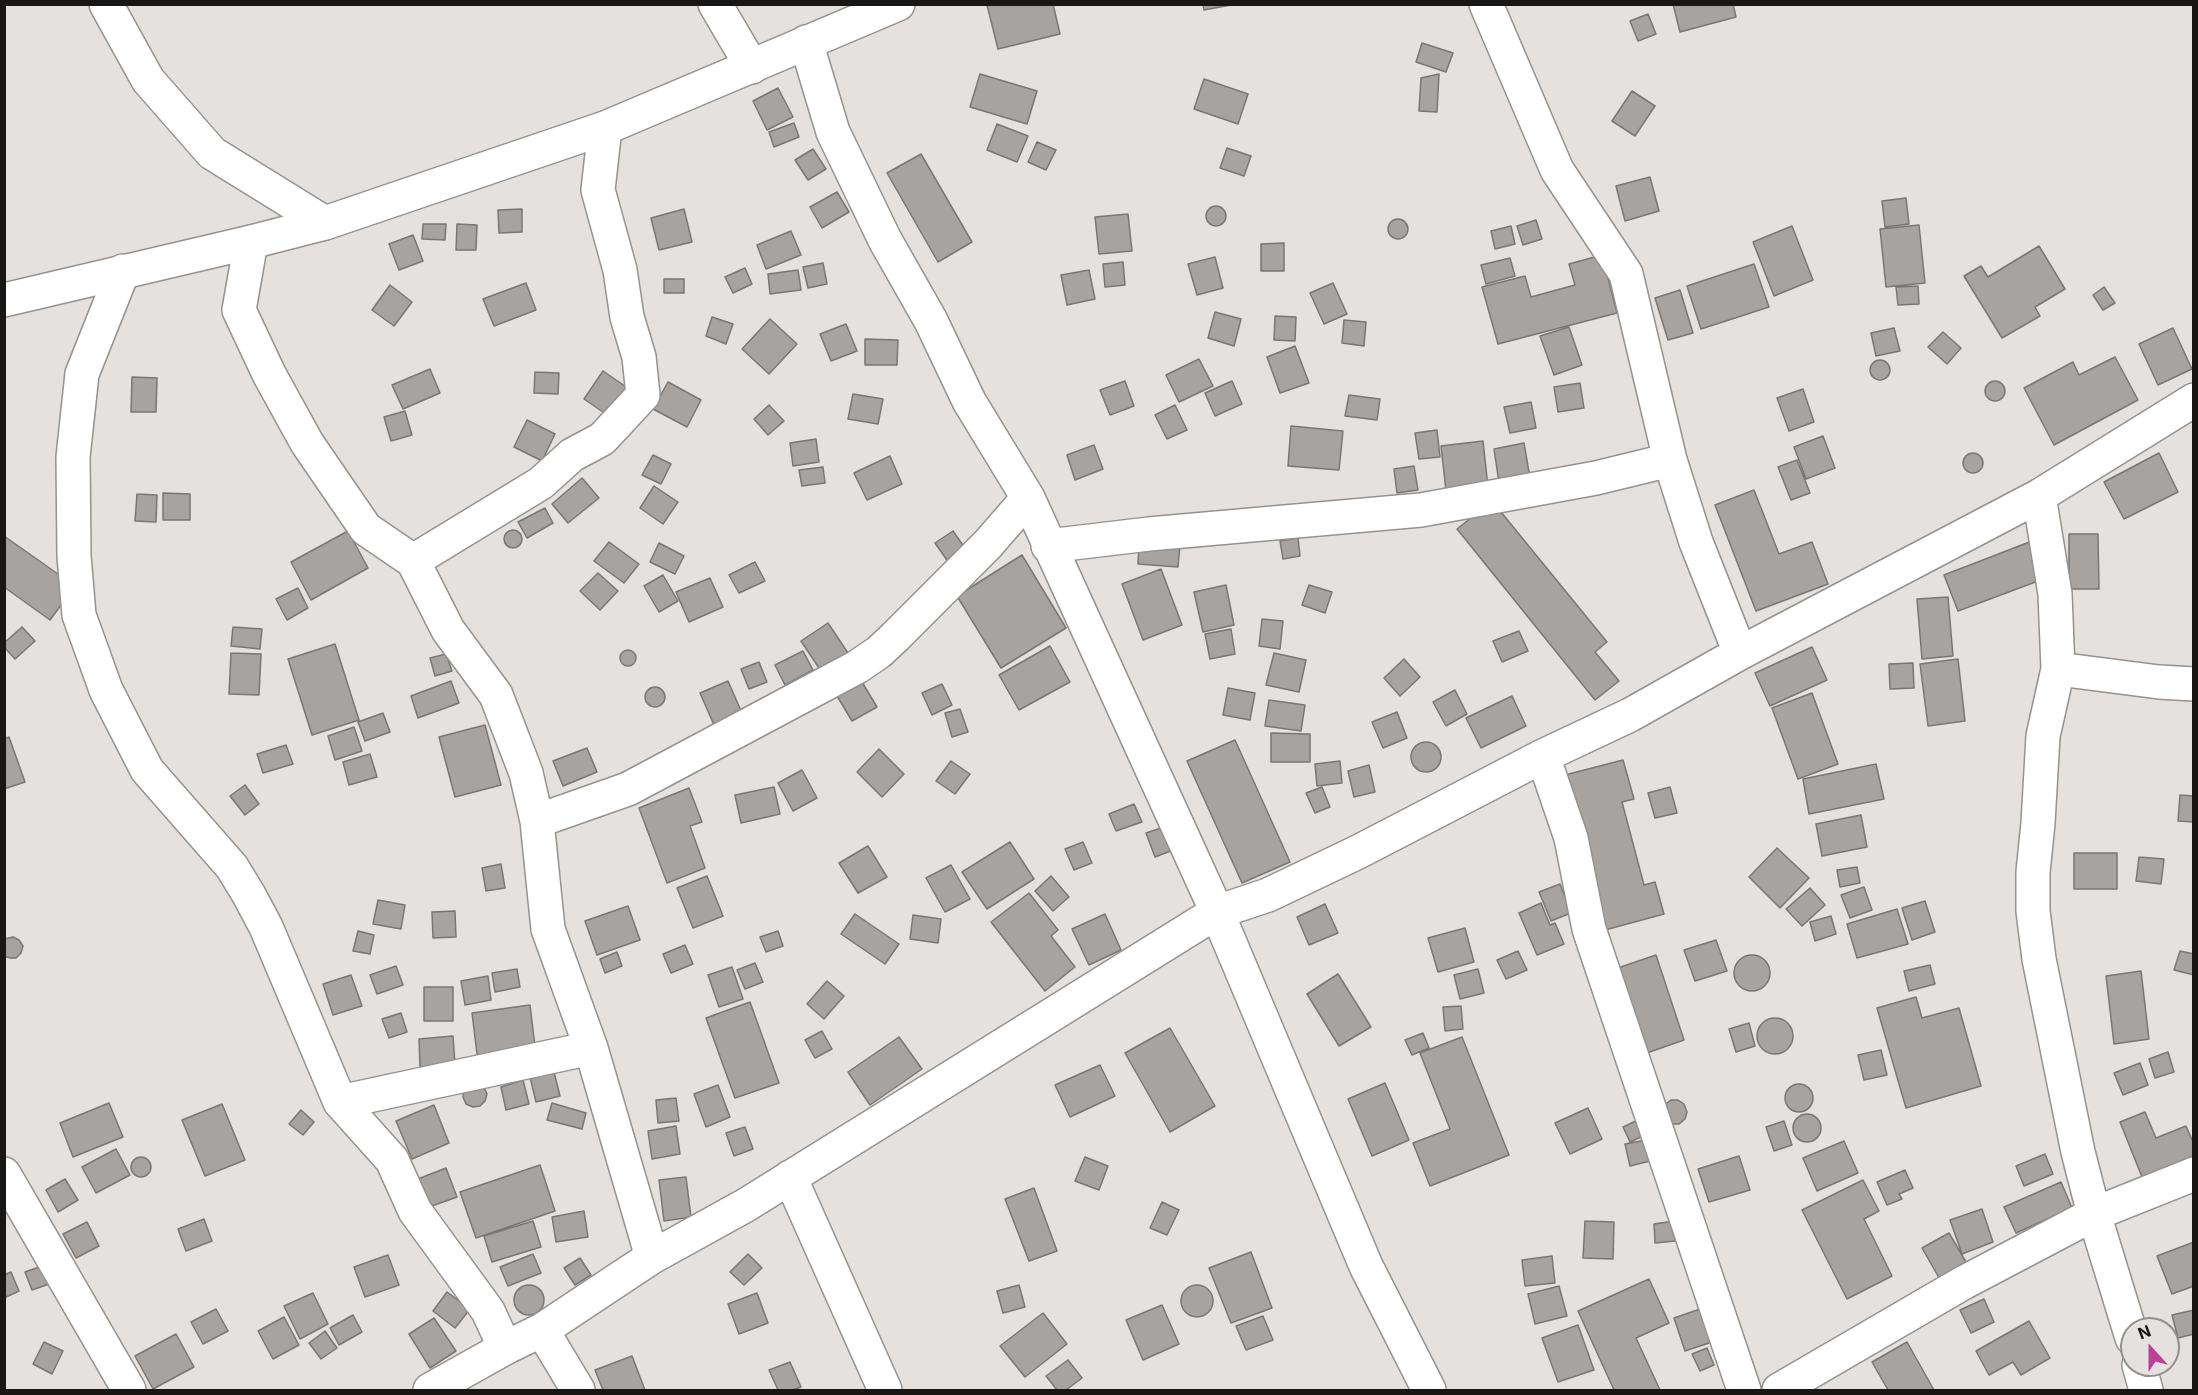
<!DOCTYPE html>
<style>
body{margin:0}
#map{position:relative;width:2198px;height:1395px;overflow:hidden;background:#e4e1de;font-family:Inter,sans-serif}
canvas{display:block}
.frame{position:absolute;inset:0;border:6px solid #181716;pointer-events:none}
.north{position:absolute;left:2120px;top:1317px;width:60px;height:60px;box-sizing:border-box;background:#e4e1de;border:2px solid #92908e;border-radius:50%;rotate:339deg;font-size:16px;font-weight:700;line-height:24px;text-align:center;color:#181716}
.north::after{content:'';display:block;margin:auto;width:21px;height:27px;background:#ba4195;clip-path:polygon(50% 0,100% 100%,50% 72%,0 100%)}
</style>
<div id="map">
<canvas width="2198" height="1395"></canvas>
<div class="frame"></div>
<div class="north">N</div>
</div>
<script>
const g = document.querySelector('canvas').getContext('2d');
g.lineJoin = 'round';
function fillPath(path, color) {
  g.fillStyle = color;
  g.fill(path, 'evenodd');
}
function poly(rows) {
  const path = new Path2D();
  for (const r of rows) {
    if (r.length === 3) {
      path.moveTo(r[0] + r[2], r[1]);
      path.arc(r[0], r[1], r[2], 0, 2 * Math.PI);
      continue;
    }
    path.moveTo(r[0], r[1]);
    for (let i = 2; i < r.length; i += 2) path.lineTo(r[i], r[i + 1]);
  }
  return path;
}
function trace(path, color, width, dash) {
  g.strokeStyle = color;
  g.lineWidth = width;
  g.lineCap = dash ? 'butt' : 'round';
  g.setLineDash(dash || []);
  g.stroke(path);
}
const building = poly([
 [991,4,1053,4,1060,34,998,49,987,5,991,4],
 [1203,4,1236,4,1204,10,1203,4],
 [1673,4,1733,4,1736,17,1680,32,1673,4],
 [1648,14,1656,34,1638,41,1630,21,1648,14],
 [1422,43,1453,53,1446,72,1416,62,1422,43],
 [980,74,1037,91,1027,124,970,107,980,74],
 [1439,74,1437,112,1419,111,1421,78,1439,74],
 [1204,79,1248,94,1238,124,1194,109,1204,79],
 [778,88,793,117,767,130,753,101,778,88],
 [1632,91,1655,106,1635,136,1612,121,1632,91],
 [794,123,799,137,774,147,769,132,794,123],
 [997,124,1028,136,1017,162,987,150,997,124],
 [1037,142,1056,150,1046,170,1028,162,1037,142],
 [1227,148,1251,156,1244,176,1220,168,1227,148],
 [813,149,826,169,808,180,795,160,813,149],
 [921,154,972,242,938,262,887,173,921,154],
 [1650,177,1659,211,1625,221,1616,186,1650,177],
 [837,192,849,212,822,228,810,207,837,192],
 [1906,198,1909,224,1885,227,1882,201,1906,198],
 [1216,216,10],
 [522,209,522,232,499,233,498,210,522,209],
 [684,209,692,242,659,250,651,218,684,209],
 [1128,214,1132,251,1099,254,1095,217,1128,214],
 [1398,229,10],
 [1536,220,1542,239,1523,245,1517,226,1536,220],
 [423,224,446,224,445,240,422,239,423,224],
 [457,224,477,225,476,250,456,250,457,224],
 [1919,225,1925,283,1886,287,1880,229,1919,225],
 [1511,226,1515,244,1495,249,1491,231,1511,226],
 [1792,226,1813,280,1774,296,1753,242,1792,226],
 [791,231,801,255,766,269,757,245,791,231],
 [413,235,423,261,399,270,389,244,413,235],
 [1284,243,1284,271,1261,271,1261,244,1284,243],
 [2039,246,2065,289,2035,307,2040,316,2002,338,1964,276,1981,266,1988,277,2039,246],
 [1602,255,1617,313,1498,344,1482,287,1525,276,1531,297,1575,285,1569,264,1602,255],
 [1215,257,1223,288,1197,295,1188,264,1215,257],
 [1510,258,1515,276,1486,284,1481,265,1510,258],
 [1123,262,1125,285,1105,287,1103,264,1123,262],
 [823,263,827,284,808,288,803,267,823,263],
 [1754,264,1769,307,1701,329,1687,286,1754,264],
 [745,268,752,284,733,293,725,277,745,268],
 [798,270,801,290,770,294,768,274,798,270],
 [1089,270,1095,299,1067,305,1061,275,1089,270],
 [664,279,684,279,684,293,664,293,664,279],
 [526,283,536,310,494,326,483,299,526,283],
 [1333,283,1347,314,1324,324,1310,293,1333,283],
 [390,285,412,302,394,326,372,310,390,285],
 [1918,286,1919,304,1898,305,1896,287,1918,286],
 [2104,287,2115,303,2103,310,2093,295,2104,287],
 [1680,290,1693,333,1668,340,1655,298,1680,290],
 [1215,312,1241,319,1234,346,1208,338,1215,312],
 [1275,316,1296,317,1295,341,1274,340,1275,316],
 [712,317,733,324,726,344,706,336,712,317],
 [770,319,797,344,769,374,742,349,770,319],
 [1344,320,1366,322,1364,346,1342,343,1344,320],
 [846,324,857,351,831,361,820,334,846,324],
 [1569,327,1582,365,1554,375,1540,336,1569,327],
 [1894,328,1900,351,1876,356,1871,333,1894,328],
 [2173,328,2192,369,2158,385,2139,344,2173,328],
 [1943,332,1961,348,1947,364,1928,347,1943,332],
 [865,339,898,340,897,365,865,365,865,339],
 [1295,346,1309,383,1280,393,1267,357,1295,346],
 [2115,357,2138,400,2054,445,2024,388,2073,362,2079,375,2115,357],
 [1199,359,1213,386,1179,402,1166,375,1199,359],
 [1880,370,10],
 [430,369,440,393,403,409,392,385,430,369],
 [603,371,632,391,613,419,584,399,603,371],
 [535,372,559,373,558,394,534,393,535,372],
 [132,377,157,378,156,412,131,412,132,377],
 [1125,381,1134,406,1110,415,1100,390,1125,381],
 [1232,381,1242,404,1215,416,1205,393,1232,381],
 [1995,391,10],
 [668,382,701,400,687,427,653,409,668,382],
 [1580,383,1584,408,1558,412,1554,387,1580,383],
 [1803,389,1814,422,1789,431,1777,398,1803,389],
 [853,394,883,399,878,424,848,419,853,394],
 [1349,395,1380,399,1377,420,1345,416,1349,395],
 [1531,402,1536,428,1510,433,1504,407,1531,402],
 [769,405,784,421,768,435,754,419,769,405],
 [1175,405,1187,430,1167,439,1155,415,1175,405],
 [405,411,412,435,391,441,384,417,405,411],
 [527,420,555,434,542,461,514,447,527,420],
 [1291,426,1343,431,1339,470,1288,466,1291,426],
 [1437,430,1440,457,1419,459,1415,433,1437,430],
 [1823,436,1835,468,1806,479,1794,447,1823,436],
 [816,439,819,462,793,466,790,443,816,439],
 [1483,441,1488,487,1446,491,1441,446,1483,441],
 [1524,443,1530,478,1499,483,1494,449,1524,443],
 [1094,445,1103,469,1075,480,1067,455,1094,445],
 [2159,453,2178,492,2124,519,2104,482,2159,453],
 [1973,463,10],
 [653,455,671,464,661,484,642,475,653,455],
 [890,456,902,484,867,500,854,473,890,456],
 [1797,460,1810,493,1791,500,1778,467,1797,460],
 [1414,466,1418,490,1397,493,1394,469,1414,466],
 [823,467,825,483,802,486,799,470,823,467],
 [582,478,599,498,568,523,552,504,582,478],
 [654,486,678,502,663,524,640,508,654,486],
 [1754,490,1779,554,1812,542,1828,584,1756,611,1715,505,1754,490],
 [163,493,190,494,190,520,163,520,163,493],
 [137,494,157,495,156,522,135,521,137,494],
 [1492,501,1607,642,1595,652,1619,681,1595,700,1457,529,1492,501],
 [545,508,553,523,527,538,518,522,545,508],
 [513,539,9],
 [348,531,368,568,311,600,291,562,348,531],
 [953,531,967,551,949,563,935,543,953,531],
 [2069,534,2098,534,2099,589,2069,589,2069,534],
 [4,536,75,586,50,620,4,587,4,536],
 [1298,538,1300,556,1283,559,1280,541,1298,538],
 [2032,541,2046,578,1958,611,1944,575,2032,541],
 [609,542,639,564,624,583,594,561,609,542],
 [659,543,684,556,675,574,650,562,659,543],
 [1139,543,1180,545,1178,567,1138,564,1139,543],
 [1022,555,1066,628,1001,668,957,596,1022,555],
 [755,562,765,581,739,593,729,575,755,562],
 [1161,569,1182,625,1143,640,1122,584,1161,569],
 [598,573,618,591,600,610,580,591,598,573],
 [663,575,678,601,659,612,644,586,663,575],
 [710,578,723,607,689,622,676,592,710,578],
 [1226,585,1234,625,1203,632,1194,592,1226,585],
 [1309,585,1332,592,1325,613,1302,605,1309,585],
 [298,588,308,608,287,620,276,599,298,588],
 [1948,597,1953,656,1922,659,1917,599,1948,597],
 [1262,619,1283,621,1280,649,1259,646,1262,619],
 [828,623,848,653,821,671,801,641,828,623],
 [22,627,35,641,15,659,4,647,4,643,22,627],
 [233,627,262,629,260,649,231,646,233,627],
 [1231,629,1235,654,1210,659,1205,634,1231,629],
 [1519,631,1528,651,1502,662,1493,641,1519,631],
 [335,644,359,720,312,735,288,659,335,644],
 [1050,646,1070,682,1019,710,999,675,1050,646],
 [1812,647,1827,680,1770,706,1755,673,1812,647],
 [628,658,8],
 [803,651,813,670,785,685,775,665,803,651],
 [231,653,261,654,259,695,229,694,231,653],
 [1274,653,1306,660,1299,692,1266,685,1274,653],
 [446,654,452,671,435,676,430,658,446,654],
 [1404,659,1420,677,1400,696,1384,678,1404,659],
 [1958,659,1965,721,1928,726,1920,664,1958,659],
 [759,662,767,682,749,689,741,669,759,662],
 [1913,663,1914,688,1890,689,1889,664,1913,663],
 [451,681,459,703,418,718,411,696,451,681],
 [728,681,742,713,714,725,700,693,728,681],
 [862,682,877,707,852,721,837,696,862,682],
 [942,684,952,705,932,715,922,693,942,684],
 [655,697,10],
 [1228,688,1255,693,1250,720,1223,715,1228,688],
 [1455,690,1467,714,1446,726,1433,702,1455,690],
 [1812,693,1838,764,1798,779,1772,708,1812,693],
 [1512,696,1526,726,1481,748,1466,718,1512,696],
 [1269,700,1305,705,1301,731,1265,726,1269,700],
 [960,709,968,732,952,737,945,713,960,709],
 [1397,712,1407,738,1383,748,1372,722,1397,712],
 [383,713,390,732,365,741,358,722,383,713],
 [485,725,501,785,455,797,439,737,485,725],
 [354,727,362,751,335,760,328,736,354,727],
 [1271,733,1310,734,1310,762,1271,762,1271,733],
 [9,737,25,782,4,789,4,739,9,737],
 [1235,740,1290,862,1242,883,1187,761,1235,740],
 [1426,757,15],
 [286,745,293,764,263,773,257,754,286,745],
 [587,748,597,772,563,786,553,761,587,748],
 [879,749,904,774,882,797,857,772,879,749],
 [370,754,377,777,349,785,343,762,370,754],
 [1623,760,1634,799,1622,802,1644,885,1655,882,1664,914,1605,930,1565,775,1623,760],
 [951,761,970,774,955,794,936,781,951,761],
 [1340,761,1342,783,1317,786,1315,764,1340,761],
 [1876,764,1884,799,1809,814,1803,779,1876,764],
 [1369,765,1375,792,1354,797,1348,771,1369,765],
 [802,770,817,798,793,811,778,783,802,770],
 [245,785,259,804,245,815,230,796,245,785],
 [774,787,780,814,741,823,735,795,774,787],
 [1322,787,1330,807,1315,813,1306,793,1322,787],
 [1670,787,1677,813,1655,818,1648,793,1670,787],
 [689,788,702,822,690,826,705,868,667,883,639,808,689,788],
 [2180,795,2194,796,2194,822,2178,821,2180,795],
 [1134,804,1142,822,1116,831,1109,814,1134,804],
 [1861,815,1867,847,1822,856,1816,824,1861,815],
 [1167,826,1176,849,1155,857,1146,833,1167,826],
 [1010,842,1034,879,987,909,962,872,1010,842],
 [1083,842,1092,863,1074,870,1065,849,1083,842],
 [868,846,887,877,858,893,839,863,868,846],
 [1777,848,1809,878,1780,908,1749,877,1777,848],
 [2074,853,2117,853,2117,889,2074,889,2074,853],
 [2139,857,2164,859,2161,884,2136,881,2139,857],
 [501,864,505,888,486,891,482,868,501,864],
 [951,865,970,899,945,912,926,878,951,865],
 [1857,867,1860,883,1840,887,1837,870,1857,867],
 [707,876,723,916,693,928,677,888,707,876],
 [1051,876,1069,897,1053,911,1035,891,1051,876],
 [1560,884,1571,913,1551,921,1539,892,1560,884],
 [1864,887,1872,910,1850,918,1841,895,1864,887],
 [1810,888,1825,905,1802,926,1786,909,1810,888],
 [1029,893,1058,930,1051,936,1075,967,1045,991,991,922,1029,893],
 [378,900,405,905,401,929,373,924,378,900],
 [1925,901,1935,932,1912,940,1902,908,1925,901],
 [1541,903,1550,925,1555,923,1564,944,1537,955,1519,913,1541,903],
 [1325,904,1338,933,1309,945,1297,917,1325,904],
 [628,906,640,940,597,955,585,921,628,906],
 [1897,909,1908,944,1857,958,1847,924,1897,909],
 [455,911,456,937,433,938,432,912,455,911],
 [855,914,899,944,885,964,841,934,855,914],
 [1105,914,1121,950,1089,965,1072,929,1105,914],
 [913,915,941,919,938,943,910,939,913,915],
 [1831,916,1836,934,1815,941,1810,922,1831,916],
 [1465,928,1474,962,1438,972,1428,938,1465,928],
 [358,931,374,935,370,954,353,951,358,931],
 [778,931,783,946,766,952,760,937,778,931],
 [13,937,19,940,23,946,21,953,16,958,10,958,4,956,4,939,13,937],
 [1716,940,1727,971,1695,981,1684,950,1716,940],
 [685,945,693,964,671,973,663,954,685,945],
 [1518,951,1527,970,1506,979,1497,960,1518,951],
 [2180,951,2194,954,2194,975,2174,970,2180,951],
 [617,952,622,966,605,973,600,959,617,952],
 [1656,955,1684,1040,1641,1055,1612,970,1656,955],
 [1752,973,18],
 [755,963,763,982,745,989,737,970,755,963],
 [1930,965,1935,984,1909,991,1904,971,1930,965],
 [396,966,403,985,377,994,370,975,396,966],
 [732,967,743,999,719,1007,708,975,732,967],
 [517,969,520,987,495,992,492,973,517,969],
 [1478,969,1484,993,1460,999,1454,975,1478,969],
 [2141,971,2149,1039,2114,1044,2106,976,2141,971],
 [1338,974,1371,1027,1339,1046,1307,994,1338,974],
 [351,975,362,1006,333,1015,323,984,351,975],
 [488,976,491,1000,465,1005,461,981,488,976],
 [827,981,844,996,824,1019,807,1004,827,981],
 [424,987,453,987,453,1021,424,1021,424,987],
 [1916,997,1922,1018,1959,1008,1981,1086,1906,1108,1877,1008,1916,997],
 [750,1002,779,1083,735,1098,706,1018,750,1002],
 [530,1005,536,1055,478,1062,472,1013,530,1005],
 [1461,1006,1463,1029,1445,1031,1443,1007,1461,1006],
 [401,1013,407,1032,389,1038,382,1019,401,1013],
 [1775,1036,18],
 [1749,1023,1755,1046,1736,1052,1729,1029,1749,1023],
 [1170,1028,1215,1106,1170,1132,1125,1053,1170,1028],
 [822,1031,832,1049,815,1058,805,1040,822,1031],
 [1423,1033,1429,1048,1412,1055,1405,1040,1423,1033],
 [453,1036,455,1064,420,1067,419,1039,453,1036],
 [899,1037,922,1069,870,1105,848,1072,899,1037],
 [1462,1037,1509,1155,1430,1186,1413,1143,1450,1129,1420,1053,1462,1037],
 [1881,1050,1887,1075,1864,1080,1858,1055,1881,1050],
 [2168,1052,2174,1072,2155,1078,2149,1059,2168,1052],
 [2140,1063,2148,1085,2123,1095,2114,1073,2140,1063],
 [1100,1065,1115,1096,1070,1117,1055,1085,1100,1065],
 [554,1072,560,1096,536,1102,530,1077,554,1072],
 [523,1080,529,1104,506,1110,501,1087,523,1080],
 [1385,1083,1409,1140,1372,1156,1348,1099,1385,1083],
 [1799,1098,14],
 [718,1085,730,1117,706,1127,694,1094,718,1085],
 [484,1087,487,1094,485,1101,480,1106,473,1107,466,1104,463,1097,464,1090,484,1087],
 [676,1098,679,1121,658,1123,656,1100,676,1098],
 [1671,1100,1678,1100,1684,1104,1687,1112,1685,1119,1679,1124,1671,1124,1664,1105,1671,1100],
 [109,1103,123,1137,73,1157,60,1123,109,1103],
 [552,1103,586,1113,582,1129,547,1120,552,1103],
 [222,1104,245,1160,205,1176,182,1120,222,1104],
 [434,1105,449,1143,412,1159,396,1121,434,1105],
 [1588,1108,1602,1139,1570,1154,1555,1123,1588,1108],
 [301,1110,314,1122,303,1135,289,1124,301,1110],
 [2145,1112,2156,1138,2186,1126,2194,1144,2194,1163,2144,1182,2120,1122,2145,1112],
 [1807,1128,14],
 [1636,1121,1643,1136,1630,1142,1623,1127,1636,1121],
 [1784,1121,1792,1145,1774,1151,1766,1127,1784,1121],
 [676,1126,680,1154,652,1159,648,1131,676,1126],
 [745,1127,753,1149,734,1156,726,1133,745,1127],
 [1646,1140,1650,1161,1630,1166,1625,1144,1646,1140],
 [1844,1141,1858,1173,1817,1191,1803,1158,1844,1141],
 [116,1149,130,1175,96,1193,82,1167,116,1149],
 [2045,1154,2053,1174,2024,1186,2016,1166,2045,1154],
 [1739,1156,1750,1190,1709,1202,1698,1169,1739,1156],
 [1085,1157,1108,1166,1099,1190,1075,1181,1085,1157],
 [141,1167,10],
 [540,1165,555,1211,476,1238,460,1192,540,1165],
 [446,1168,457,1197,429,1207,418,1179,446,1168],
 [1905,1170,1913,1188,1899,1194,1902,1199,1887,1205,1877,1182,1905,1170],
 [686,1177,691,1217,664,1221,659,1180,686,1177],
 [65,1179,78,1200,58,1212,46,1190,65,1179],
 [1863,1180,1879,1211,1864,1219,1892,1276,1847,1299,1802,1210,1863,1180],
 [2061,1182,2072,1208,2016,1233,2004,1207,2061,1182],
 [1034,1188,1057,1251,1029,1261,1005,1199,1034,1188],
 [1162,1202,1179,1210,1167,1235,1150,1228,1162,1202],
 [1982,1209,1993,1242,1962,1254,1950,1220,1982,1209],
 [584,1211,588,1237,556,1242,552,1217,584,1211],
 [204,1219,212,1241,186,1251,178,1229,204,1219],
 [533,1221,541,1247,492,1262,484,1236,533,1221],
 [1585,1221,1614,1222,1613,1259,1583,1258,1585,1221],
 [1674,1221,1675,1241,1655,1243,1654,1224,1674,1221],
 [87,1222,99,1246,76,1258,63,1234,87,1222],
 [1949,1233,1969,1267,1942,1283,1922,1248,1949,1233],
 [2194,1242,2194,1286,2172,1294,2157,1256,2194,1242],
 [1251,1252,1272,1308,1231,1323,1209,1268,1251,1252],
 [533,1254,541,1273,508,1286,500,1267,533,1254],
 [748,1254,762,1268,744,1285,730,1272,748,1254],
 [388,1255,399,1285,365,1297,354,1267,388,1255],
 [1552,1256,1555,1283,1525,1286,1522,1260,1552,1256],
 [580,1258,591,1275,575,1285,564,1268,580,1258],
 [42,1266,49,1284,32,1290,25,1272,42,1266],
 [11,1272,19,1291,4,1298,4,1275,11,1272],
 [1649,1279,1669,1323,1636,1338,1660,1390,1614,1390,1578,1311,1649,1279],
 [1019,1285,1025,1307,1003,1313,997,1291,1019,1285],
 [529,1300,15],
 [1197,1301,16],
 [1559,1286,1567,1316,1535,1324,1528,1294,1559,1286],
 [447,1292,470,1309,455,1328,433,1311,447,1292],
 [313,1293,328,1324,300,1339,284,1306,313,1293],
 [757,1293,768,1323,739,1334,728,1304,757,1293],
 [1984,1299,1994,1322,1971,1333,1960,1310,1984,1299],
 [1162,1305,1179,1344,1143,1360,1126,1320,1162,1305],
 [216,1309,228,1331,203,1344,191,1322,216,1309],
 [1700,1309,1712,1342,1685,1351,1674,1318,1700,1309],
 [2194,1310,2194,1334,2178,1338,2172,1315,2194,1310],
 [1043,1313,1067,1344,1025,1377,1000,1346,1043,1313],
 [353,1315,362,1332,339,1345,330,1328,353,1315],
 [1263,1316,1273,1340,1246,1350,1236,1326,1263,1316],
 [284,1317,299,1345,273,1359,258,1331,284,1317],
 [434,1318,456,1351,430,1368,409,1334,434,1318],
 [2029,1321,2050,1358,2021,1375,2013,1362,1989,1375,1976,1351,2029,1321],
 [1578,1325,1594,1370,1558,1382,1542,1338,1578,1325],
 [325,1331,337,1348,321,1359,309,1343,325,1331],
 [176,1334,194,1367,153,1389,135,1356,176,1334],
 [44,1342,63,1351,52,1374,33,1364,44,1342],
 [1907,1342,1934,1390,1888,1390,1872,1362,1907,1342],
 [1707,1348,1714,1365,1700,1371,1692,1354,1707,1348],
 [632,1356,645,1390,603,1390,595,1370,632,1356],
 [1068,1360,1082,1378,1066,1390,1057,1390,1046,1376,1068,1360],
 [790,1362,801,1387,793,1390,778,1390,769,1370,790,1362]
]);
fillPath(building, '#a6a3a1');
trace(building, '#797674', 1.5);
const street = poly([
 [106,4,148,80,212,153,325,223],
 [715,4,752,67],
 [1486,4,1557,170,1626,274,1670,460,1696,542,1740,653],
 [806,42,833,132,885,240,931,321,969,401,1028,498,1217,912,1366,1266,1429,1390],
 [251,242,239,310,269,374,307,443,366,529,413,561,448,630,496,695,526,773,537,821,548,929,591,1048,652,1257],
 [123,271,82,374,73,457,74,556,79,615,106,690,147,770,232,867,249,895,266,927,340,1102,392,1160,415,1211,488,1311,505,1348],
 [2039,496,2055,594,2058,669,2043,736,2038,823,2033,872,2033,911,2039,959,2078,1152,2094,1214,2132,1338],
 [1048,546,1149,534,1421,510,1596,478,1670,460],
 [413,561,541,483,572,455,602,439,643,395,639,357,627,317,620,270,598,190,605,128],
 [2058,669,2159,682,2194,684],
 [1543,756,1571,838,1589,929,1744,1390],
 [537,821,628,789,857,667,879,652,895,637,988,544,1028,498],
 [340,1102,591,1048],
 [4,1174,129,1390],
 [790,1177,885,1390],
 [542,1330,578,1390],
 [2139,1365,2146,1390],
 [430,1390,505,1348,542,1330,652,1257,746,1205,1217,912,1268,895,1358,852,1543,756,1630,715,1740,653,2039,496,2194,400],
 [1779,1390,1963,1283,2094,1214,2194,1174]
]);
const secondary = poly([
 [4,300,251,242,325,223,605,128,898,4]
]);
trace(street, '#95928f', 36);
trace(secondary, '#95928f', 36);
trace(street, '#fff', 33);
trace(secondary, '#fff', 33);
</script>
